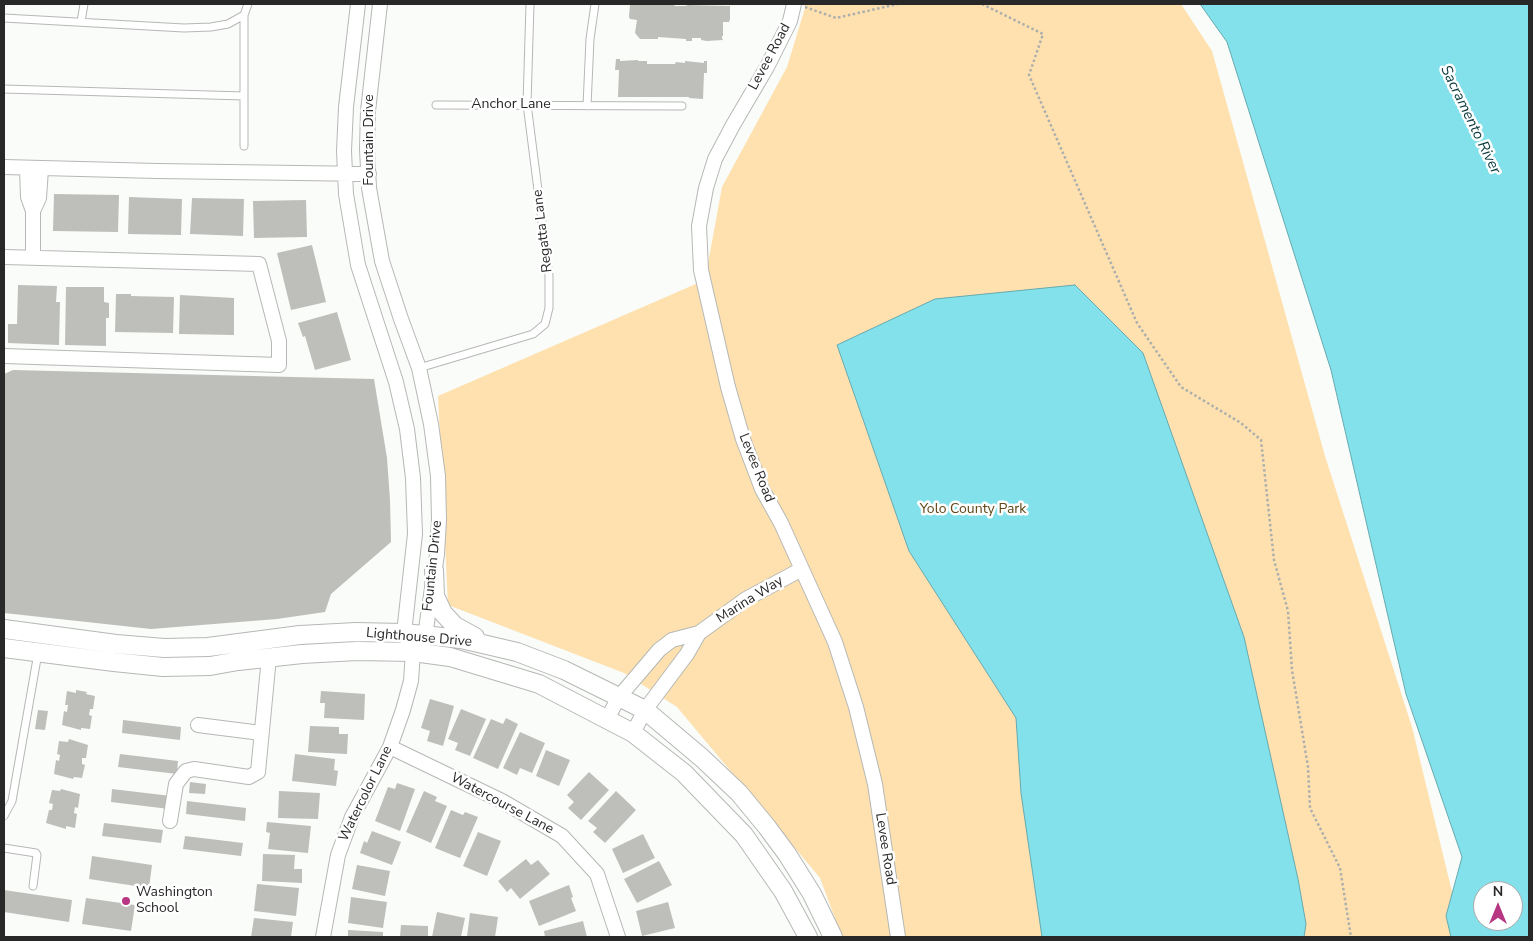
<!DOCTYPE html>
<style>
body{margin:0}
#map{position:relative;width:1533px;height:941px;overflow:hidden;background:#f9fcf9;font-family:"Nunito Sans",sans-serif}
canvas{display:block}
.frame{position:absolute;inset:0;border:5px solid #272827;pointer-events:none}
.north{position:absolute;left:1473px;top:881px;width:50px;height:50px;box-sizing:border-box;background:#fff;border:1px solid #a9a9a9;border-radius:50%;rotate:0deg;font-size:14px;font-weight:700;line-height:20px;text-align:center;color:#272827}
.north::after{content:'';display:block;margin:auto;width:18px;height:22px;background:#b73783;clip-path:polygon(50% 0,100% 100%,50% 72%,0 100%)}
</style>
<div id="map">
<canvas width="1533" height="941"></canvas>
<div class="frame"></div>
<div class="north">N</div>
</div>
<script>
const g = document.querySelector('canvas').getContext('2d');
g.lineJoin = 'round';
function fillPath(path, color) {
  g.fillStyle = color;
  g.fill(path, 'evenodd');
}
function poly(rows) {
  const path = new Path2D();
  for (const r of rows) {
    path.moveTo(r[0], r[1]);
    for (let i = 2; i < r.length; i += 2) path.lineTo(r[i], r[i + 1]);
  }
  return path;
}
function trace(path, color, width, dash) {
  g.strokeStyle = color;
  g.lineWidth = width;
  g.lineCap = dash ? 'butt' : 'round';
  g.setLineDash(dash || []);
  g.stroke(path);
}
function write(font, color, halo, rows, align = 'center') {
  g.font = font + ' "Nunito Sans",sans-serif';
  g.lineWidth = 5;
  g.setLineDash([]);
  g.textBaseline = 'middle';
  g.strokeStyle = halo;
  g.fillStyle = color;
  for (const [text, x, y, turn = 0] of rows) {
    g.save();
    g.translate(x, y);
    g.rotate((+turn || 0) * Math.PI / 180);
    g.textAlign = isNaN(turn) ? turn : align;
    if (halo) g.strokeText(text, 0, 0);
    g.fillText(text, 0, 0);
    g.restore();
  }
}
fillPath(poly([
 [804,4,1181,4,1212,51,1325,456,1412,727,1463,937,842,937,820,878,677,707,624,673,448,605,438,396,705,280,722,187,787,67,805,8]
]), '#fee1af');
const water = poly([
 [1200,4,1529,4,1529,937,1451,937,1446,916,1462,857,1406,694,1331,370,1227,42,1200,4],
 [1483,891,1513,891,1513,921,1483,921,1483,891],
 [1075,285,1143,353,1244,637,1298,879,1306,924,1304,937,1042,937,1021,793,1016,718,909,551,837,345,935,299,1075,285]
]);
fillPath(water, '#82e1ea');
trace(water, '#67aab0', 1);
fillPath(poly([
 [630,4,673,4,675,6,685,6,688,5,730,6,730,19,729,22,723,22,723,36,722,36,722,38,723,40,707,41,701,40,701,38,692,38,692,41,686,41,686,39,658,37,658,39,640,39,635,33,637,20,630,19,629,17],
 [616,59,620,59,620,61,638,60,638,61,647,61,647,64,675,64,676,62,685,63,685,61,704,63,704,61,707,61,707,73,704,73,703,99,689,98,689,97,618,97,619,70,615,70],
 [54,194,119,195,118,232,53,231],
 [129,197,182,199,181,235,128,234],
 [192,198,244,199,243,236,190,234],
 [306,200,307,237,254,238,253,201],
 [312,245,326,302,291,310,277,253],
 [18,285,57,286,56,302,60,302,59,345,8,343,8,324,17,324],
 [66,287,104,287,104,302,109,303,109,318,106,318,106,346,65,345],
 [116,294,131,294,131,296,174,297,173,333,115,332],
 [180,295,234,298,234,335,179,334],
 [337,312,351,360,315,370,305,336,303,337,298,323],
 [13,370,374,379,387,458,390,500,391,542,331,594,325,612,277,619,151,629,4,613,4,374],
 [76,690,87,692,86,694,95,696,93,709,90,709,89,715,92,716,90,729,81,728,81,730,62,725,64,711,67,712,68,705,65,705,67,691,76,693],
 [321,691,365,694,364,720,324,718,325,703,320,703],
 [430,699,454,706,443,746,427,741,430,731,421,728],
 [461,709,486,719,470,756,455,750,458,743,448,739],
 [38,710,48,711,45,730,35,729],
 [506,718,518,724,498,769,473,758,491,719,503,724],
 [123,720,181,727,180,740,122,733],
 [310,726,339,727,339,734,348,734,347,754,308,752],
 [520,732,545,743,532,773,520,768,517,775,503,768],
 [69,739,88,745,86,758,82,758,82,764,85,765,82,778,74,777,73,779,54,774,56,760,59,761,60,755,57,754,59,741,68,742],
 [546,750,570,760,559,786,536,776],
 [120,754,178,761,177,774,118,767],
 [295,754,335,759,334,770,338,771,336,786,292,781],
 [589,772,609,790,581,820,568,808,574,802,567,795],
 [190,782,206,784,205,794,189,793],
 [397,783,415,789,400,831,375,821,388,787,395,789],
 [61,789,80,794,78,808,75,807,74,813,77,814,75,828,66,826,66,829,46,823,49,810,52,810,53,804,49,803,52,790,60,791],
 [112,789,171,796,169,809,111,802],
 [279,791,320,793,318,819,278,818],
 [424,791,437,797,435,801,447,806,431,843,406,832],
 [616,791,636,810,605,843,593,832,597,828,588,821],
 [187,801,246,808,245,821,186,814],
 [451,810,463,815,465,812,478,817,460,858,435,848],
 [267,822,311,826,308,853,268,849,270,833,266,832],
 [104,823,163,830,161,843,102,836],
 [372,831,401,842,392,865,360,853,364,841,367,843],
 [478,832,501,841,487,876,463,866],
 [643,834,655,858,623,873,612,849],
 [185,836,243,843,241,856,183,849],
 [263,854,295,855,294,869,302,869,302,883,262,881],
 [92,856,152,865,149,888,89,879],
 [526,859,531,865,538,860,550,874,520,899,511,888,507,892,498,881],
 [659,861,672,885,637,903,624,879],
 [357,865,390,871,385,896,352,889],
 [257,884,299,888,296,916,254,911],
 [569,885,573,897,571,898,576,911,539,926,529,901],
 [4,890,72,900,69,922,4,912],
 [351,897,387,902,383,928,348,923],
 [86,898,135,905,131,931,82,924],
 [668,902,675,928,642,936,636,911],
 [437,912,465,918,461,937,432,937],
 [470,913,498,917,495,937,467,937],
 [254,918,293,922,291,937,251,937],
 [583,921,587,937,545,937,544,931],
 [401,925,428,926,428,937,400,937],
 [348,930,383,932,383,937,348,937]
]), '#bebfbb');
const service = poly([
 [244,15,244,146],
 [4,18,184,28,211,27,228,24,244,15,248,4],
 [81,22,84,4],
 [4,89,244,96],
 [436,105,682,106],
 [587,106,590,39,595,4],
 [419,368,533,334,545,324,549,308,549,276,527,104,530,4],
 [4,816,12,801,38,653],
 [4,848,36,853,37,855,33,886]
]);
const minor = poly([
 [358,4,346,107,344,151,346,194,358,265,396,382,407,429,413,478,415,534,404,633,407,640],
 [380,4,368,111,367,149,369,188,382,261,401,319,419,368,431,424,438,476,439,520,437,554,425,636,419,644],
 [794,4,790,21,767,67,733,125,715,159,706,188,699,226,701,270,728,387,743,439,762,489,781,523,835,642,856,707,875,784,898,937],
 [4,167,157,171,369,174],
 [27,168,28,197,33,211,33,258],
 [33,211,39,198,41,169],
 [4,257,259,264,279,341,279,365,4,356],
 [607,719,619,697,659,650,672,640,699,633,746,599,802,569],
 [198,725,261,733],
 [633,733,645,710,687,654,699,633],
 [390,747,502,801,562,836,597,874,618,937],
 [170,821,176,784,186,771,194,769,249,777,258,772,269,657],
 [323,937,338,855,352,817,390,747,403,710,411,681,413,652]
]);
const tertiary = poly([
 [434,570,435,596,443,613,455,626,475,637],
 [4,629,116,644,164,648,208,647,300,635,356,632,404,633,461,639,487,645,517,652,564,670,645,710,702,758,739,793,767,827,787,854,812,894,833,937],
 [4,648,114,662,163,667,210,666,238,661,302,654,357,651,413,652,450,657,539,684,633,733,684,773,744,835,783,891,808,937]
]);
trace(service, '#b6b8b5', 9);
trace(minor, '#b6b8b5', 16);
trace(tertiary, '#b6b8b5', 20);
trace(poly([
 [982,4,1043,34,1029,75,1137,323,1181,387,1241,423,1261,440,1274,560,1288,611,1292,670,1308,767,1310,808,1340,868,1351,937],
 [805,7,836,18,898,4]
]), '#adafad', 2.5, [2.5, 2.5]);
trace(service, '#fff', 7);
trace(minor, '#fff', 14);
trace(tertiary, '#fff', 18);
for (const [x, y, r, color] of [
 [126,901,5,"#b73783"]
]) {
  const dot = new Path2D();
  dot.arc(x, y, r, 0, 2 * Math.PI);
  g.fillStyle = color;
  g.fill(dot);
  trace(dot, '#fff', 2);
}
write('14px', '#272827', '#fff', [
 ["Levee Road",770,57,-62],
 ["Anchor Lane",511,105],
 ["Fountain Drive",370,140,-90],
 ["Regatta Lane",543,231,-97],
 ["Levee Road",756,468,68],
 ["Fountain Drive",433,566,-84],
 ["Marina Way",750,600,-32],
 ["Lighthouse Drive",419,638,5],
 ["Watercolor Lane",366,794,-64],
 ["Watercourse Lane",502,804,28],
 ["Levee Road",885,849,81]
]);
write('14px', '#604717', '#fff', [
 ["Yolo County Park",973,510]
]);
write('14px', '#272827', '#fff', [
 ["Washington",136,893],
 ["School",136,909]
], 'left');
write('italic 15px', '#07373b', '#fff', [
 ["Sacramento River",1470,120,64]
]);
</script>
